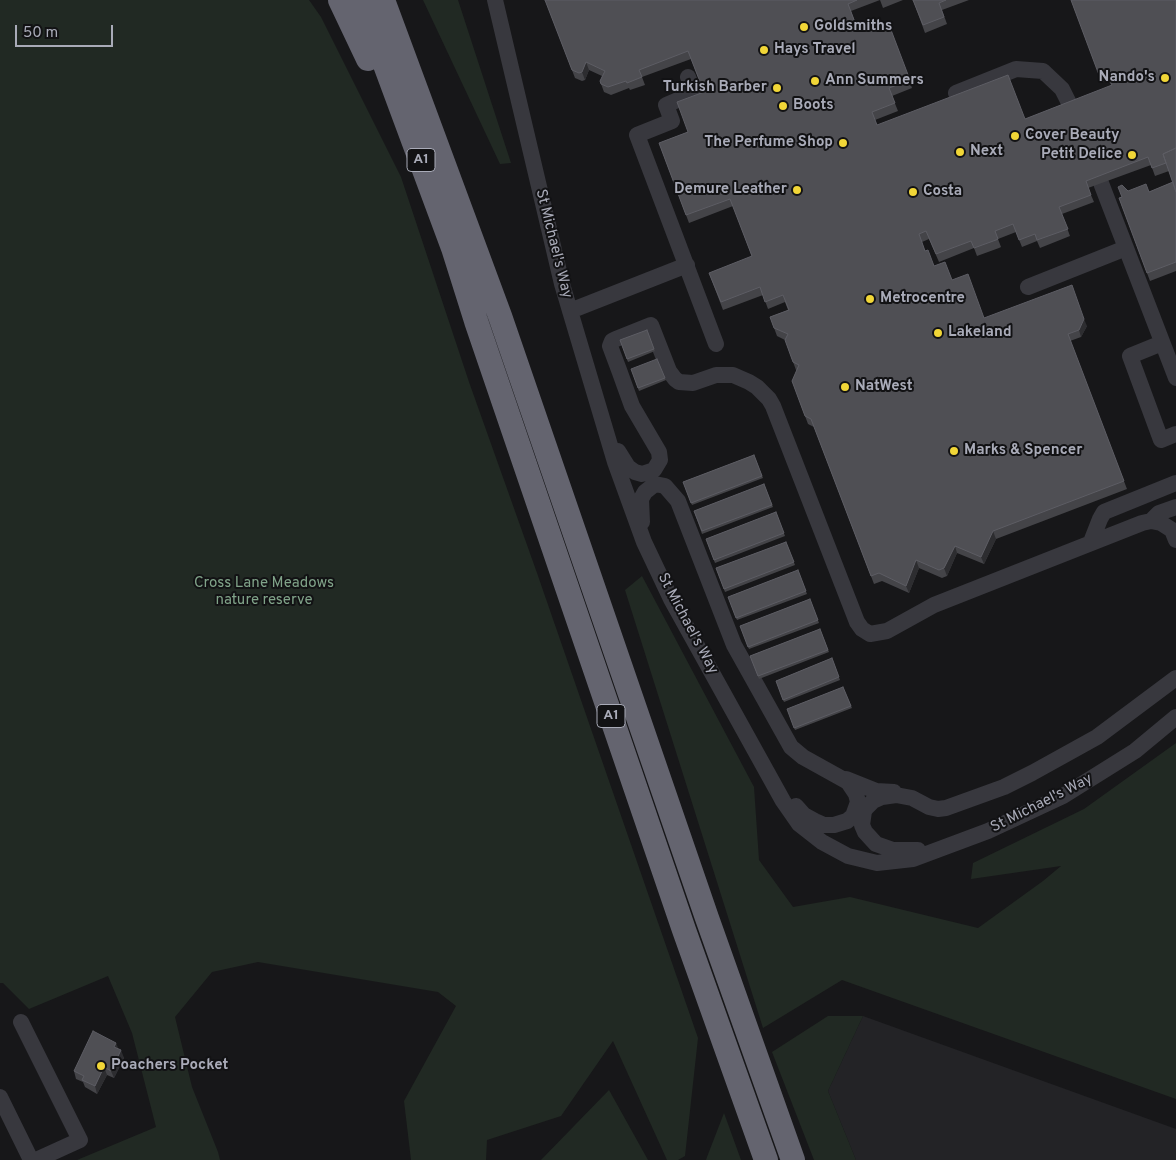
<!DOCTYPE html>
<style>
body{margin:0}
#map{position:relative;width:1176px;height:1160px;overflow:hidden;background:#171719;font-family:Overpass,sans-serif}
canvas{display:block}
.scale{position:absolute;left:15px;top:25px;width:98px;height:22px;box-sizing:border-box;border:2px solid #a9abb8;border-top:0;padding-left:6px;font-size:15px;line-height:18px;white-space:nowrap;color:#a9abb8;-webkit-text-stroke:4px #121214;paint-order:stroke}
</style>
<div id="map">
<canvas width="1176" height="1160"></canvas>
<div class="scale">50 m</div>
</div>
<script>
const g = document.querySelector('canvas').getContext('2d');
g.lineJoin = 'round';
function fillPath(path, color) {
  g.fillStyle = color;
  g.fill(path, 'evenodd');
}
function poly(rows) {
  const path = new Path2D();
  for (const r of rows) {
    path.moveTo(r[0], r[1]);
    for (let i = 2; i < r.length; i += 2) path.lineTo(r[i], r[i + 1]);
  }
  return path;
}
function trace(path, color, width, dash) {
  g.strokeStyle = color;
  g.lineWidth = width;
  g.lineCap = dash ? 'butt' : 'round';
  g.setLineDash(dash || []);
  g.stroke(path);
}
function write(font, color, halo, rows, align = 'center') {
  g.font = font + ' Overpass,sans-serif';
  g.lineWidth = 4;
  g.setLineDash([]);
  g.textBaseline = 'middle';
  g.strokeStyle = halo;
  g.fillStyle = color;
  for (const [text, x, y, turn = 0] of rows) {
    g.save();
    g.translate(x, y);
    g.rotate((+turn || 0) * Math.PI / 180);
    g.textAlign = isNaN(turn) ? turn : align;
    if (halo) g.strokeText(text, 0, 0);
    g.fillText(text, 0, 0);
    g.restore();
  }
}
fillPath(poly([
 [863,1016,1176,1129,1176,1160,856,1160,828,1091]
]), '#232326');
fillPath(poly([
 [0,0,309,0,321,17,401,177,469,382,537,573,698,1038,685,1156,678,1160,667,1160,613,1041,561,1116,487,1140,486,1160,411,1160,404,1101,456,1006,438,992,258,962,212,972,175,1017,192,1087,218,1152,220,1160,77,1160,156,1127,132,1033,108,976,29,1009,3,983,0,983],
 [423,0,458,0,511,163,500,164],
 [642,576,754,787,759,860,793,907,850,897,978,928,1043,881,1061,866,971,879,973,863,1084,809,1176,743,1176,1099,842,980,763,1028,625,590],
 [828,1016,863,1016,828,1091,856,1160,814,1160,772,1052],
 [609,1090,648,1160,541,1160],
 [724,1113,741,1160,706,1160,707,1157]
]), '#212923');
trace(poly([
 [495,0,562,284,615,462,644,542,671,599,783,801,799,824,822,842,848,856,877,863,913,859,988,831,1063,796,1135,751,1176,717],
 [688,77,694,93,666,105,672,121,637,135,716,344],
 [956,93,1016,69,1043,71,1062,89,1073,111],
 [1101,183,1126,248],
 [1028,287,1126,248,1176,378],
 [570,311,687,265],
 [1162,343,1130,356,1161,440,1176,434],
 [618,451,628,467,635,472,642,474,654,470,660,460,659,452,632,406,619,370,610,346,612,341,616,339,651,325,669,371,675,379,679,382,693,383,716,375,733,375,749,382,757,387,769,399,773,406,857,622,862,629,870,634,887,631,934,605,1142,523,1151,521,1161,523,1172,530,1176,540],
 [1151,521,1159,513,1176,507],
 [642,522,641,499,645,492,655,484,665,486,678,501,734,645,791,747,803,757,848,782,856,794,858,802,853,816,847,821,834,825,824,825,815,821,804,815,796,806],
 [1091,542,1100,519,1104,512,1176,483],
 [846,779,876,791,894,792],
 [918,850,893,850,876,844,865,832,862,825,864,811,867,807,873,801,882,797,896,795,912,798,929,807,938,809,946,808,1004,787,1032,773,1097,737,1176,678],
 [21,1022,80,1140,36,1160],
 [0,1097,31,1160]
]), '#38383e', 16);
trace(poly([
 [340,0,368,59],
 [361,0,453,248,476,321,684,930,766,1160],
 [383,0,500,316,707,918,793,1160]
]), '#64646f', 24);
fillPath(poly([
 [545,0,880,0,851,11,856,25,873,28,888,22,912,88,892,96,898,111,875,120,877,125,1025,119,1112,86,1108,80,1102,82,1071,0,1176,0,1176,271,1150,281,1119,198,1122,197,1128,191,1149,192,1173,182,1169,171,1155,176,1151,165,1088,188,1094,202,1062,214,1070,236,1040,248,1037,241,1022,247,1016,232,998,239,1001,247,999,248,977,256,974,248,939,262,929,239,922,242,925,251,934,266,952,280,984,318,1087,326,1081,337,1070,341,1127,489,996,539,984,564,957,553,947,576,942,578,919,568,909,593,882,581,874,584,814,427,808,424,792,381,797,370,796,370,785,340,777,336,770,317,788,310,785,302,768,309,763,295,723,310,709,273,752,257,733,206,689,223,659,143,688,132,704,92,691,59,642,77,645,85,630,90,629,88,611,95,604,92,600,81,602,76,589,70,585,80,582,81,575,78],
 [880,0,903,0,883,8],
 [913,0,969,0,942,10,947,24,925,33],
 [647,330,655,351,628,362,620,340],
 [631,369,665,378,666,380,639,391],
 [754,455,763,478,692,505,683,482],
 [764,484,773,507,702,534,694,511],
 [776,512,785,536,715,563,706,539],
 [786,542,795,565,725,592,716,568],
 [798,570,807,594,737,620,728,597],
 [810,599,819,623,749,649,740,626],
 [820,629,829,652,759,679,750,656],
 [832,658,840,680,784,702,776,681],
 [843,687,852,708,795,730,787,709],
 [118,1049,124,1058,114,1078,107,1075,97,1094,85,1087,83,1082,76,1079,74,1071]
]), '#444448');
fillPath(poly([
 [586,62,589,70,585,80,582,72],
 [1084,319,1087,326,1081,337,1079,330],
 [993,531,996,539,984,564,981,557],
 [955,546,957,553,947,576,944,568],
 [916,560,919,568,909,593,906,586],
 [116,1043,119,1050,114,1047],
 [121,1050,124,1058,114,1078,111,1071],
 [104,1067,107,1075,97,1094,95,1086]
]), '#2d2d30');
const building = poly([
 [545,0,857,0,848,4,856,25,870,20,873,28,888,22,910,80,889,88,895,103,872,112,877,125,1008,75,1025,119,1112,85,1106,72,1099,75,1071,0,1176,0,1176,148,1163,154,1166,163,1152,168,1148,157,1086,181,1091,195,1059,207,1068,229,1037,240,1035,234,1019,240,1013,224,995,231,998,239,996,240,974,248,971,241,936,254,926,231,919,234,925,251,928,250,934,266,945,262,952,280,968,274,984,318,1072,285,1084,319,1079,330,1068,334,1124,481,993,531,981,557,955,546,944,568,939,570,916,560,906,586,879,573,871,576,811,419,805,416,792,381,799,365,793,362,785,340,788,334,774,328,770,317,789,310,783,295,765,302,760,287,721,302,709,273,752,256,730,199,686,215,659,143,688,132,677,102,704,92,688,51,639,70,642,77,627,83,626,81,608,87,601,84,600,81,605,71,586,62,582,72,579,73,572,70,545,0],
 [913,0,946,0,939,3,944,17,923,25,913,0],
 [1176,148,1176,192,1163,154,1176,148],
 [1173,182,1176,192,1176,262,1147,273,1119,198,1122,197,1118,187,1122,185,1128,191,1146,184,1149,192,1173,182],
 [647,330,654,349,627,359,620,340,647,330],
 [657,359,665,378,638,388,631,369,657,359],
 [754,455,762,476,691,503,683,482,754,455],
 [764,484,772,505,702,531,694,511,764,484],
 [776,512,784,533,714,560,706,539,776,512],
 [786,542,794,562,724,589,716,568,786,542],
 [798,570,806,591,736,618,728,597,798,570],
 [810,599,818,620,748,647,740,626,810,599],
 [820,629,828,650,758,676,750,656,820,629],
 [832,658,839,677,783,700,776,681,832,658],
 [843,687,851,706,794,728,787,709,843,687],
 [93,1031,116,1043,114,1047,121,1050,111,1071,104,1067,95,1086,82,1080,84,1076,74,1071,93,1031]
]);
fillPath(building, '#4f4f54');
trace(building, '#5d5d64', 1);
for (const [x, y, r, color] of [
 [804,27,5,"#f1d637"],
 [764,50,5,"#f1d637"],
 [1165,78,5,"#f1d637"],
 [815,81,5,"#f1d637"],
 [777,88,5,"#f1d637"],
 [783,106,5,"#f1d637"],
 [1015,136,5,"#f1d637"],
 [843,143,5,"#f1d637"],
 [960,152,5,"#f1d637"],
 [1132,155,5,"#f1d637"],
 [797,190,5,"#f1d637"],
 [913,192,5,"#f1d637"],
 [870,299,5,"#f1d637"],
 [938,333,5,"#f1d637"],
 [845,387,5,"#f1d637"],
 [954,451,5,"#f1d637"],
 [101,1066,5,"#f1d637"]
]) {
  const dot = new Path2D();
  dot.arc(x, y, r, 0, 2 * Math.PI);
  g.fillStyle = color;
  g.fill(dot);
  trace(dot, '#121214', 2);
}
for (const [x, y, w] of [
 [421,160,28],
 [611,716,28]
]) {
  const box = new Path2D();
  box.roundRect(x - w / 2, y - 11.5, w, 23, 4);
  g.fillStyle = '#121214';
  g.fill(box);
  trace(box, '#a9abb8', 1);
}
write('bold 14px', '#a9abb8', null, [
 ["A1",421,160],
 ["A1",611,716]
]);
write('bold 15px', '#a9abb8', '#121214', [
 ["Goldsmiths",814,27],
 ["Hays Travel",774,50],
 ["Nando's",1155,78,"right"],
 ["Ann Summers",825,81],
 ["Turkish Barber",767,88,"right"],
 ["Boots",793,106],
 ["Cover Beauty",1025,136],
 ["The Perfume Shop",833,143,"right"],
 ["Next",970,152],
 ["Petit Delice",1122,155,"right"],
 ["Demure Leather",787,190,"right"],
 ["Costa",923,192],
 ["Metrocentre",880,299],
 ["Lakeland",948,333],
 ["NatWest",855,387],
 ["Marks & Spencer",964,451],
 ["Poachers Pocket",111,1066]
], 'left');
write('15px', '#a9abb8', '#121214', [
 ["St Michael's Way",553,244,76],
 ["St Michael's Way",687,624,62],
 ["St Michael's Way",1042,804,-27]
]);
write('15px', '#80a389', '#121214', [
 ["Cross Lane Meadows",264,584],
 ["nature reserve",264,601]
]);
</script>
